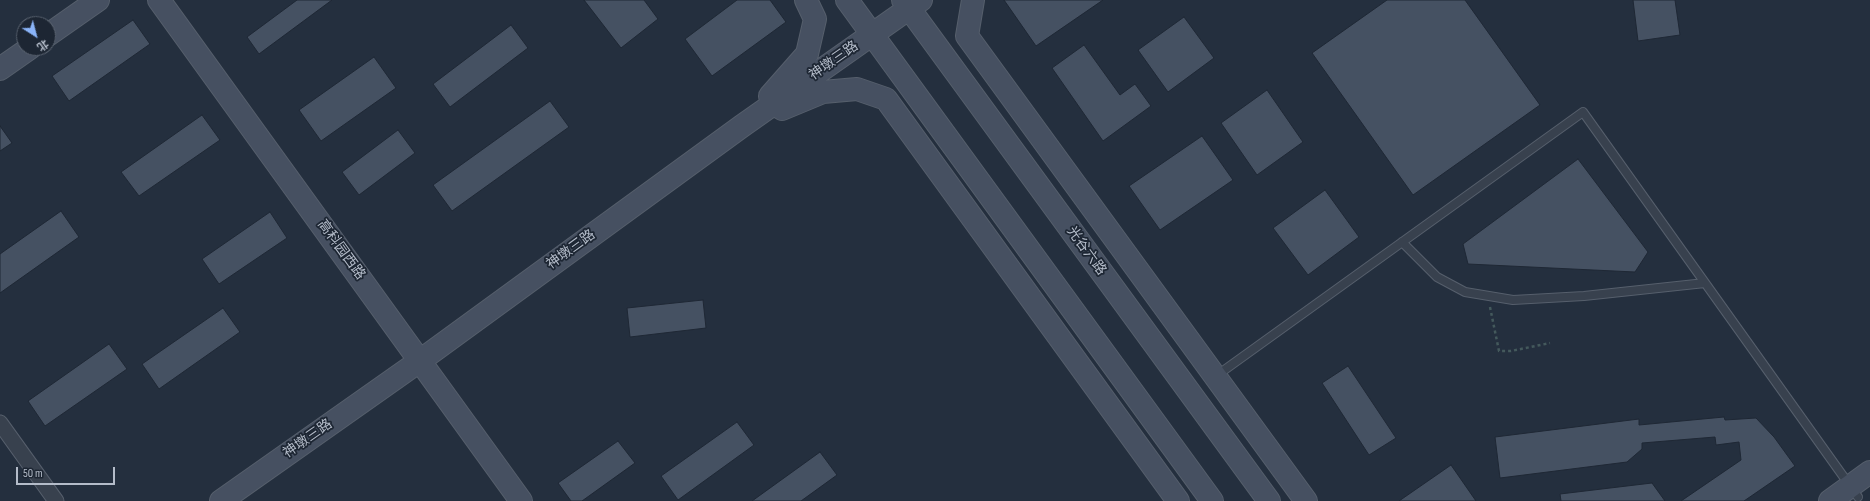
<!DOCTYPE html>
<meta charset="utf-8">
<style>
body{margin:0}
#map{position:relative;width:1870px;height:501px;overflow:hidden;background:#242f3e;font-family:"Sofia Sans Condensed","Noto Sans SC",sans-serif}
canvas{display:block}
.north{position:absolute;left:16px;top:16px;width:40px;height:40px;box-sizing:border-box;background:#1d2633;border:1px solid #59626f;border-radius:50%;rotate:144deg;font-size:11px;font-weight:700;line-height:16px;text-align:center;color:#b4bcc9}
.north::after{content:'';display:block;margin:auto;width:14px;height:18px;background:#8ab4f8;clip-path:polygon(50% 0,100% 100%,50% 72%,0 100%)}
.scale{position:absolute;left:16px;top:467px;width:99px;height:18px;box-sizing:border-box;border:2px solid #b4bcc9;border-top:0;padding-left:5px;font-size:12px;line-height:14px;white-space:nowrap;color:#b4bcc9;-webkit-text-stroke:3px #1d2633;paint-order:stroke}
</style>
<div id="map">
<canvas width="1870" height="501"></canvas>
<div class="north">北</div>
<div class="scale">50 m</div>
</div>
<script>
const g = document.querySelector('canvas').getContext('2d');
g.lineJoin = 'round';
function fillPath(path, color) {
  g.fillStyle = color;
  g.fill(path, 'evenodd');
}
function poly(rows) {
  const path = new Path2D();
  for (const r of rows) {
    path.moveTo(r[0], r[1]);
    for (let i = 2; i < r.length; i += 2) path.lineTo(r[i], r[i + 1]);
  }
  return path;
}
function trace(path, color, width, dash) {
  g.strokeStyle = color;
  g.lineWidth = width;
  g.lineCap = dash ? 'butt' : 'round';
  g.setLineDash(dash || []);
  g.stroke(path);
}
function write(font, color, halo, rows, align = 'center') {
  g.font = font + ' "Sofia Sans Condensed","Noto Sans SC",sans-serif';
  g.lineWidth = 3.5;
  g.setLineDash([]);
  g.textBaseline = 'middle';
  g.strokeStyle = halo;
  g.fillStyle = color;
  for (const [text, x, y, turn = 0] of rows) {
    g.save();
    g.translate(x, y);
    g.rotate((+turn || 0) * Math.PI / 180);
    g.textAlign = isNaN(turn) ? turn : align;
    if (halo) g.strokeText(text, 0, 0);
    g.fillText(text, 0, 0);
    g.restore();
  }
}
const building = poly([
 [297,0,332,0,259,54,247,37,297,0],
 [584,0,644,0,658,19,621,48,584,0],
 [737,0,770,0,786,22,712,76,685,39,737,0],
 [1004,0,1103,0,1036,46,1004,0],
 [1387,0,1465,0,1540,105,1413,195,1312,53,1387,0],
 [1633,0,1675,0,1680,35,1638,41,1633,0],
 [1184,17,1214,58,1168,92,1138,50,1184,17],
 [133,20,150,44,69,101,52,76,133,20],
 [511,25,528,48,450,107,433,84,511,25],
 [1084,45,1120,95,1135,84,1151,106,1103,141,1052,68,1084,45],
 [374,57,396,88,321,141,299,110,374,57],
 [1267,90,1303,142,1257,175,1221,123,1267,90],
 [550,101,569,127,452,211,433,185,550,101],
 [202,115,220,140,139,196,121,172,202,115],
 [0,126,12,143,0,151,0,126],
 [398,130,415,153,359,195,342,172,398,130],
 [1202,136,1233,180,1160,230,1129,186,1202,136],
 [1578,159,1648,252,1635,272,1468,264,1463,244,1578,159],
 [1325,190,1359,237,1308,275,1273,228,1325,190],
 [61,211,79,237,0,293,0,254,61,211],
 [270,212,287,238,219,284,202,259,270,212],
 [703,300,706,328,630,337,627,308,703,300],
 [223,308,240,332,159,389,142,364,223,308],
 [109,344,127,369,45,426,28,401,109,344],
 [1348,366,1396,438,1369,455,1322,383,1348,366],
 [1724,417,1725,420,1756,418,1774,437,1795,466,1744,501,1681,501,1741,460,1739,442,1716,445,1715,437,1642,443,1642,449,1627,462,1500,478,1495,437,1639,419,1639,425,1724,417],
 [737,422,754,445,678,500,661,476,737,422],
 [618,441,635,463,582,501,571,501,558,483,618,441],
 [820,452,837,475,801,501,752,501,820,452],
 [1451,465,1476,501,1399,501,1451,465],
 [1652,483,1665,501,1561,501,1560,494,1652,483]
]);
fillPath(building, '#455162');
trace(building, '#1f2835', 1);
const lane = poly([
 [1402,242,1437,277,1465,292,1513,300,1584,296,1705,283],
 [1216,376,1583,112,1858,497]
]);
const street = poly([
 [0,423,56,501]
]);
const secondary = poly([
 [159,0,521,501],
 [847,0,1212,501],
 [903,0,1269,501],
 [973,0,967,36,1306,501],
 [48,35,98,0],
 [0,69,30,48],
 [770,96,807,54,815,19,806,0],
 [782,109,823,92,857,89,886,99,1178,501],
 [221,501,421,360,742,126,921,0],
 [1830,501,1870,472]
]);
trace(lane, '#565f6c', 10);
trace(street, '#565f6c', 17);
trace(secondary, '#565f6c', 24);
trace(poly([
 [1490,307,1499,351,1511,351,1550,343]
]), '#44595c', 2.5, [3, 3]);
trace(lane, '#38414e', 8);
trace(street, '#38414e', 15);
trace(secondary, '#465061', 22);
write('14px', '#b4bcc9', '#1d2633', [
 ["神墩三路",834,61,-35],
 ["高科园西路",341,250,54],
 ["神墩三路",571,250,-36],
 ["光谷六路",1086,251,54],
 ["神墩三路",308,439,-35]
]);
</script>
